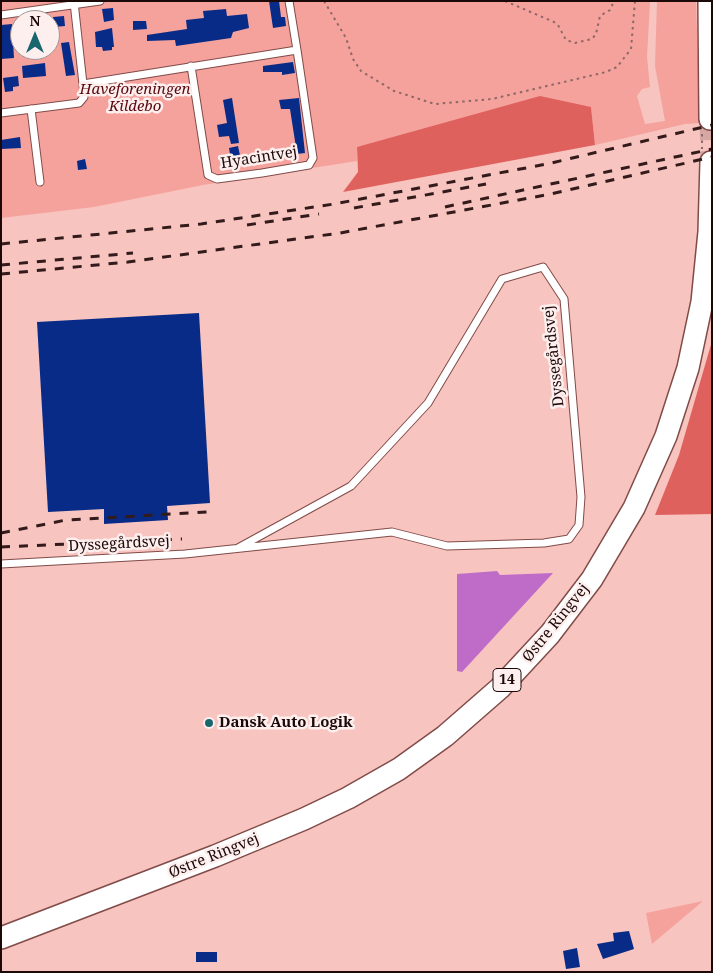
<!DOCTYPE html>
<meta charset="utf-8">
<style>
body{margin:0}
#map{position:relative;width:713px;height:973px;overflow:hidden;background:#f7c4bf;font-family:"Noto Serif",serif}
canvas{display:block}
.frame{position:absolute;inset:0;border:2px solid #1d0808;pointer-events:none}
.north{position:absolute;left:10px;top:10px;width:50px;height:50px;box-sizing:border-box;background:#fdefee;border:1px solid #a39392;border-radius:50%;rotate:0deg;font-size:14px;font-weight:700;line-height:20px;text-align:center;color:#1d0808}
.north::after{content:'';display:block;margin:auto;width:18px;height:22px;background:#19666d;clip-path:polygon(50% 0,100% 100%,50% 72%,0 100%)}
</style>
<div id="map">
<canvas width="713" height="973"></canvas>
<div class="frame"></div>
<div class="north">N</div>
</div>
<script>
const g = document.querySelector('canvas').getContext('2d');
g.lineJoin = 'round';
function fillPath(path, color) {
  g.fillStyle = color;
  g.fill(path, 'evenodd');
}
function poly(rows) {
  const path = new Path2D();
  for (const r of rows) {
    path.moveTo(r[0], r[1]);
    for (let i = 2; i < r.length; i += 2) path.lineTo(r[i], r[i + 1]);
  }
  return path;
}
function trace(path, color, width, dash) {
  g.strokeStyle = color;
  g.lineWidth = width;
  g.lineCap = dash ? 'butt' : 'round';
  g.setLineDash(dash || []);
  g.stroke(path);
}
function write(font, color, halo, rows, align = 'center') {
  g.font = font + ' "Noto Serif",serif';
  g.lineWidth = 5;
  g.setLineDash([]);
  g.textBaseline = 'middle';
  g.strokeStyle = halo;
  g.fillStyle = color;
  for (const [text, x, y, turn = 0] of rows) {
    g.save();
    g.translate(x, y);
    g.rotate((+turn || 0) * Math.PI / 180);
    g.textAlign = isNaN(turn) ? turn : align;
    if (halo) g.strokeText(text, 0, 0);
    g.fillText(text, 0, 0);
    g.restore();
  }
}
fillPath(poly([
 [1,1,650,1,647,57,650,87,642,89,637,96,645,124,665,121,655,66,657,1,696,1,700,123,685,124,595,145,591,107,357,147,357,161,203,185,94,207,1,218],
 [20,20,50,20,50,50,20,50],
 [703,901,652,944,646,913]
]), '#f5a29d');
fillPath(poly([
 [540,96,591,107,595,145,343,192,358,172,357,147],
 [712,341,712,514,655,515,679,455]
]), '#df615e');
fillPath(poly([
 [497,571,500,575,553,573,462,672,457,671,457,574]
]), '#bf6cc8');
fillPath(poly([
 [269,1,279,1,281,17,285,17,286,26,273,28],
 [113,8,114,20,104,22,102,9],
 [226,9,227,16,247,14,249,28,233,32,231,38,176,46,175,40,147,41,147,35,187,29,186,20,204,18,203,11],
 [64,16,65,26,54,27,53,17],
 [133,21,146,21,147,29,133,30],
 [12,24,14,58,1,59,1,25],
 [112,28,114,47,112,47,112,50,103,51,102,47,96,47,95,32],
 [69,42,75,75,66,76,61,43],
 [293,62,295,73,282,75,282,72,263,72,263,66],
 [45,63,46,76,23,78,22,66],
 [18,76,19,86,13,87,13,91,5,92,3,78],
 [232,98,239,143,231,144,229,136,219,137,217,125,227,123,223,100],
 [299,98,305,153,297,154,290,109,281,109,279,100],
 [20,137,21,148,1,149,1,140],
 [238,146,241,160,231,161,229,148],
 [85,159,87,169,78,170,77,161],
 [199,313,210,503,167,506,168,520,104,524,104,509,48,512,37,322],
 [629,931,634,949,603,959,597,944,614,941,613,933],
 [577,948,580,967,566,969,563,951],
 [196,952,217,952,217,962,196,962]
]), '#082b87');
trace(poly([
 [710,119,711,162]
]), '#d6a8a4', 21, [21, 11]);
const lane = poly([
 [74,2,83,84],
 [1,15,100,1],
 [191,66,208,175,217,179,262,173,309,165,313,158,297,50],
 [31,109,40,182],
 [1,113,79,103,84,97,83,84,297,50,289,1],
 [1,564,185,554,392,532,447,546,544,543,569,539,579,525,581,497,564,299,543,267,502,279,428,403,351,486,238,548]
]);
const primary = poly([
 [709,1,710,119],
 [1,938,215,856,304,819,348,798,399,769,445,736,500,688,550,634,592,579,634,508,666,436,688,368,702,302,709,232,711,162]
]);
trace(lane, '#814b48', 9);
trace(primary, '#814b48', 24);
trace(poly([
 [324,1,346,38,353,59,361,71,394,91,435,104,492,99,606,72,617,67,631,49,635,1],
 [505,1,554,22,558,25,566,40,575,43,592,39,596,34,600,16,610,10,614,1],
 [702,134,702,149]
]), '#8d6866', 2, [2.5, 4]);
trace(lane, '#fff', 7);
trace(primary, '#fff', 21);
trace(poly([
 [445,207,712,149],
 [354,208,486,184],
 [247,225,319,214],
 [1,244,201,224,334,204,547,164,712,125],
 [1,265,133,253],
 [1,274,128,262,340,233,551,194,712,157],
 [1,533,66,520,208,512],
 [1,547,182,539]
]), '#331b1b', 3, [9, 9]);
for (const [x, y, r, color] of [
 [209,723,5,"#19666d"]
]) {
  const dot = new Path2D();
  dot.arc(x, y, r, 0, 2 * Math.PI);
  g.fillStyle = color;
  g.fill(dot);
  trace(dot, '#fdefee', 2);
}
for (const [x, y, w] of [
 [507,680,28]
]) {
  const box = new Path2D();
  box.roundRect(x - w / 2, y - 11.5, w, 23, 4);
  g.fillStyle = '#fdefee';
  g.fill(box);
  trace(box, '#1d0808', 1);
}
write('bold 14px', '#1d0808', null, [
 ["14",507,680]
]);
write('italic 15px', '#5b0910', '#fdefee', [
 ["Haveforeningen",135,90],
 ["Kildebo",135,107]
]);
write('15px', '#1d0808', '#fdefee', [
 ["Hyacintvej",259,158,-9],
 ["Dyssegårdsvej",554,356,-96],
 ["Dyssegårdsvej",119,544,-3],
 ["Østre Ringvej",556,623,-51],
 ["Østre Ringvej",214,856,-22]
]);
write('bold 15px', '#1d0808', '#fdefee', [
 ["Dansk Auto Logik",219,723]
], 'left');
</script>
